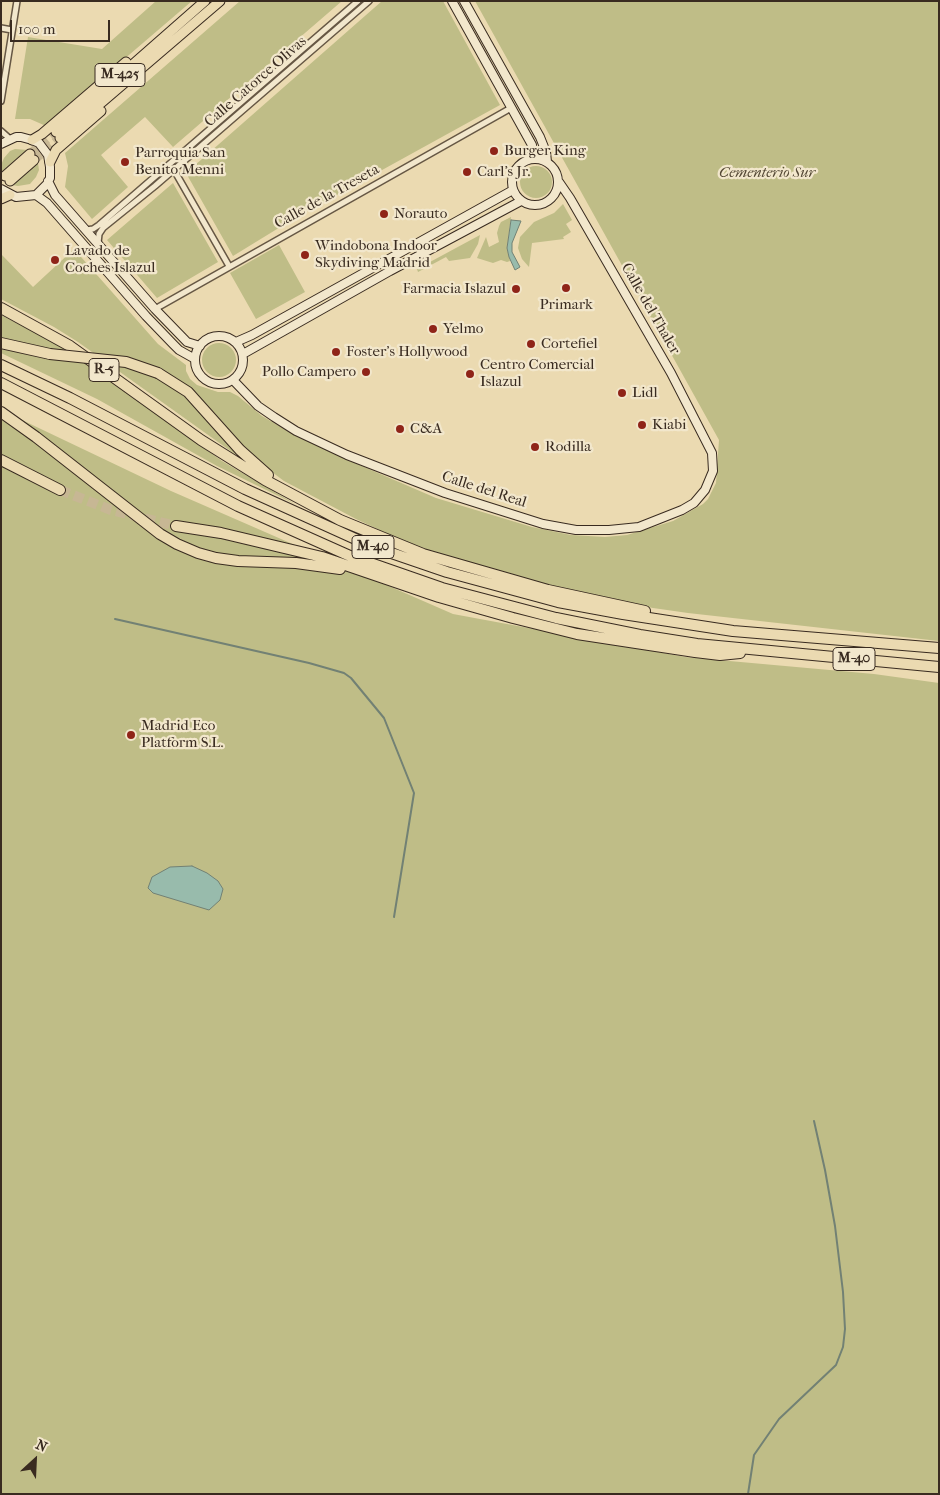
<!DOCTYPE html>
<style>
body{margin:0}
#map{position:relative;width:940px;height:1495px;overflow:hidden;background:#ebdab1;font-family:"IM FELL French Canon",serif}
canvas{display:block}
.frame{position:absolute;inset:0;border:2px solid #392b20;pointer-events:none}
.north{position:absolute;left:10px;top:1435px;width:50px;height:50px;-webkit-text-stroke:4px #f2e7cc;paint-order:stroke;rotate:25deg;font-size:14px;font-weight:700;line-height:20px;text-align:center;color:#392b20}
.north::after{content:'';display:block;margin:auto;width:18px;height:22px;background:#392b20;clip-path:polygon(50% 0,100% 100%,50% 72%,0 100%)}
.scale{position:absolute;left:10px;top:20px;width:100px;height:22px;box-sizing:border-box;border:2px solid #392b20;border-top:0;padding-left:6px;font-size:15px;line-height:18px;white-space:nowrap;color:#392b20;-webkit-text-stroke:4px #f2e7cc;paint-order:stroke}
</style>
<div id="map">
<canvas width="940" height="1495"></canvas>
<div class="frame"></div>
<div class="north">N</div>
<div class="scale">100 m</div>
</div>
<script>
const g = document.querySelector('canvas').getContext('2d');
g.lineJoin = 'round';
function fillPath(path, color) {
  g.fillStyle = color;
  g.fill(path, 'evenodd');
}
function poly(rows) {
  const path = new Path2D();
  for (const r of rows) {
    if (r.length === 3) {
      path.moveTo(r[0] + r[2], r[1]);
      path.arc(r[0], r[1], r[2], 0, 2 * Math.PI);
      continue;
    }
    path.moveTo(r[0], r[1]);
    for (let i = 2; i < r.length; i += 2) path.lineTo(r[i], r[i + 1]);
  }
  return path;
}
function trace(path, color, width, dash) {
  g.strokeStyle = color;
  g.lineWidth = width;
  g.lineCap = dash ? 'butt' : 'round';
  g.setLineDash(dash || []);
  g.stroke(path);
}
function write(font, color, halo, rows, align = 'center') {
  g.font = font + ' "IM FELL French Canon",serif';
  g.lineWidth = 4.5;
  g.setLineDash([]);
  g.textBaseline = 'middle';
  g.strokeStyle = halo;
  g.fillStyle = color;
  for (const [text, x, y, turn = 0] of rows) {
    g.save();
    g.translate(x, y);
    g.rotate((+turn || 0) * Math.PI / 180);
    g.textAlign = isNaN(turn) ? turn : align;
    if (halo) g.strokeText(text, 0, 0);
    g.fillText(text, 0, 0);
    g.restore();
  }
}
fillPath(poly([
 [156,1,192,1,46,126,30,119,15,119,28,37,102,49],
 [240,1,342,1,173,147,145,117,101,155,128,187,92,219,65,187,68,166,65,153],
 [382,1,443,1,500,105,295,218,233,256,186,173],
 [475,1,939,1,939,641,688,613,653,608,595,598,548,586,424,551,356,519,284,481,268,469,243,446,210,409,190,390,185,393,246,462,78,342,54,327,1,299,1,254,33,287,74,249,158,344,186,365,186,371,190,379,197,385,218,392,230,392,238,396,262,416,289,432,348,460,436,498,532,527,571,535,605,537,627,535,673,521,703,504,708,499,716,483,719,440],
 [15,149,28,150,2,172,1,165,4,158,10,151],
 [38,163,39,170,36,177,30,184,18,186,12,185],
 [536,182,16],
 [173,183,218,262,157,298,107,240],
 [563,204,572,220,566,224,571,232,563,237,564,239,532,243,529,267,522,259,518,248,520,237,534,222,554,213],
 [511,217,507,248,510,261,507,262,501,260,493,263,477,258,486,237,489,247,499,242,497,233,499,226,501,222],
 [480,235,478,244,470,258,449,261,446,257,418,272,417,269],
 [279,245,305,292,256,319,230,273],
 [1,315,59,345,90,365,222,461,295,504,217,466,97,399,1,353,1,349,51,358,24,345,1,338],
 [219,360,17],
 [1,410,171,491,453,614,685,657,874,674,939,683,939,1494,1,1494]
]), '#bfbd87');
const water = poly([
 [511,220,521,221,512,243,512,252,520,267,515,270,509,257,507,248,511,220],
 [192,866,207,873,218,881,223,889,220,900,209,910,153,893,148,888,152,877,170,867,192,866]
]);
fillPath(water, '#98bbac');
trace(water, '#728174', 1);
trace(poly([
 [115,619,309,663,344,673,351,678,384,718,414,793,394,917],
 [748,1494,754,1455,779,1419,836,1365,843,1347,845,1329,843,1292,835,1226,825,1170,814,1121]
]), '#728174', 2);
trace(poly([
 [30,154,56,132],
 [34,160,60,138]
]), '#c7b794', 9, [9, 4.5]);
trace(poly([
 [60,490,111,510,176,526]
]), '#c7b794', 10, [10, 5]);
const street = poly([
 [1,28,12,30],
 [1,101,17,1],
 [1,131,10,139],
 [174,170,229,266],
 [86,230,93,229,99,225,358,1],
 [98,243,99,234,103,228,155,186,369,1],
 [155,309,511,108]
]);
const secondary = poly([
 [452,1,532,145,532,159],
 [464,1,540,137,546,152,547,162],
 [1,144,16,137,21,137,32,140,39,143,48,155,50,167,50,178,47,184,36,195,16,197,1,189],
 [535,182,23],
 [48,181,55,195,155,309,187,342,200,346],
 [36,195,47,203,146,316,173,344,179,350,195,359],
 [219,360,24],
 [236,342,252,335,513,190],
 [243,354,390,271,521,201],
 [233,380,258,406,274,417,296,431,347,455,445,493,543,524,576,530,609,530,639,527,682,510,694,503,705,490,713,471,712,453,671,373,570,198,559,182]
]);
const primary = poly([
 [56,132,205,1],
 [60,138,220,1],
 [32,140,42,134,126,62],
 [50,162,56,150,101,111],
 [5,176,30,154],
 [10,181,34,160],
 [1,199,10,195]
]);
const highway = poly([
 [1,308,70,346,201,440,265,480,340,520,423,554,548,590,645,611],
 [1,343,50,354],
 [1,365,70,398,245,489,371,546,447,572,558,602,623,614,733,631,939,648],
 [158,373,188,392,240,450,268,475],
 [1,383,238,506,350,556,442,588,556,618,640,635,697,644,939,667],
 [1,412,36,437,160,534,177,544,198,553,216,558,238,561,296,563,340,569],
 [1,460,60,490],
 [176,526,221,533,322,557,439,597,513,618,577,634,695,652,720,655,740,653]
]);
trace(street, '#665744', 8);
trace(secondary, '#392b20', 10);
trace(primary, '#392b20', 11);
trace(highway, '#392b20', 12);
trace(street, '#f2e7cc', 5);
trace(secondary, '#f2e7cc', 8);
trace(primary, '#ebdab1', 9);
trace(highway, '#ebdab1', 10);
const highwayBridge = poly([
 [50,354,126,362,158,373]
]);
trace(highwayBridge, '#392b20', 12, []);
trace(highwayBridge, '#ebdab1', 10);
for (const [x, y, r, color] of [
 [494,151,5,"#8f2418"],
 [125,162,5,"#8f2418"],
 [467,172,5,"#8f2418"],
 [384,214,5,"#8f2418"],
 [305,255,5,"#8f2418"],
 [55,260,5,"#8f2418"],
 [566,288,5,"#8f2418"],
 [516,289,5,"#8f2418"],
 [433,329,5,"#8f2418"],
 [531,344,5,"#8f2418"],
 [336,352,5,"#8f2418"],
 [366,372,5,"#8f2418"],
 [470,374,5,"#8f2418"],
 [622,393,5,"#8f2418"],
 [642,425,5,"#8f2418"],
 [400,429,5,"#8f2418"],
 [535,447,5,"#8f2418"],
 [131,735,5,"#8f2418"]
]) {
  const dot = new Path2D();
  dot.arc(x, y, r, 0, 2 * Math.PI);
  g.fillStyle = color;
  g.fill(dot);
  trace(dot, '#f2e7cc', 2);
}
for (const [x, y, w] of [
 [120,75,50],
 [104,370,30],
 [373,547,42],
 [854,659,42]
]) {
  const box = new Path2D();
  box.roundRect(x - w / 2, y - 11.5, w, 23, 4);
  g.fillStyle = '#f2e7cc';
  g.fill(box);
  trace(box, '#392b20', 1);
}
write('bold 14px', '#392b20', null, [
 ["M-425",120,75],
 ["R-5",104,370],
 ["M-40",373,547],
 ["M-40",854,659]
]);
write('15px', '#392b20', '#f2e7cc', [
 ["Calle Catorce Olivas",256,82,-41],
 ["Calle de la Treseta",327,197,-29],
 ["Calle del Thaler",650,309,60],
 ["Calle del Real",484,490,18]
]);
write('15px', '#392b20', '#f2e7cc', [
 ["Burger King",504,151],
 ["Parroquia San",135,153],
 ["Benito Menni",135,170],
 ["Carl's Jr.",477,172],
 ["Norauto",394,214],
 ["Windobona Indoor",315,246],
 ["Skydiving Madrid",315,263],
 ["Lavado de",65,251],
 ["Coches Islazul",65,268],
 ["Farmacia Islazul",506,289,"right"],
 ["Primark",566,305,"center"],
 ["Yelmo",443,329],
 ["Cortefiel",541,344],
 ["Foster's Hollywood",346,352],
 ["Centro Comercial",480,365],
 ["Islazul",480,382],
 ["Pollo Campero",356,372,"right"],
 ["Lidl",632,393],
 ["Kiabi",652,425],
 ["C&A",410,429],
 ["Rodilla",545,447],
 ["Madrid Eco",141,726],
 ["Platform S.L.",141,743]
], 'left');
write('italic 15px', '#544835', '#f2e7cc', [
 ["Cementerio Sur",767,173]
]);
</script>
